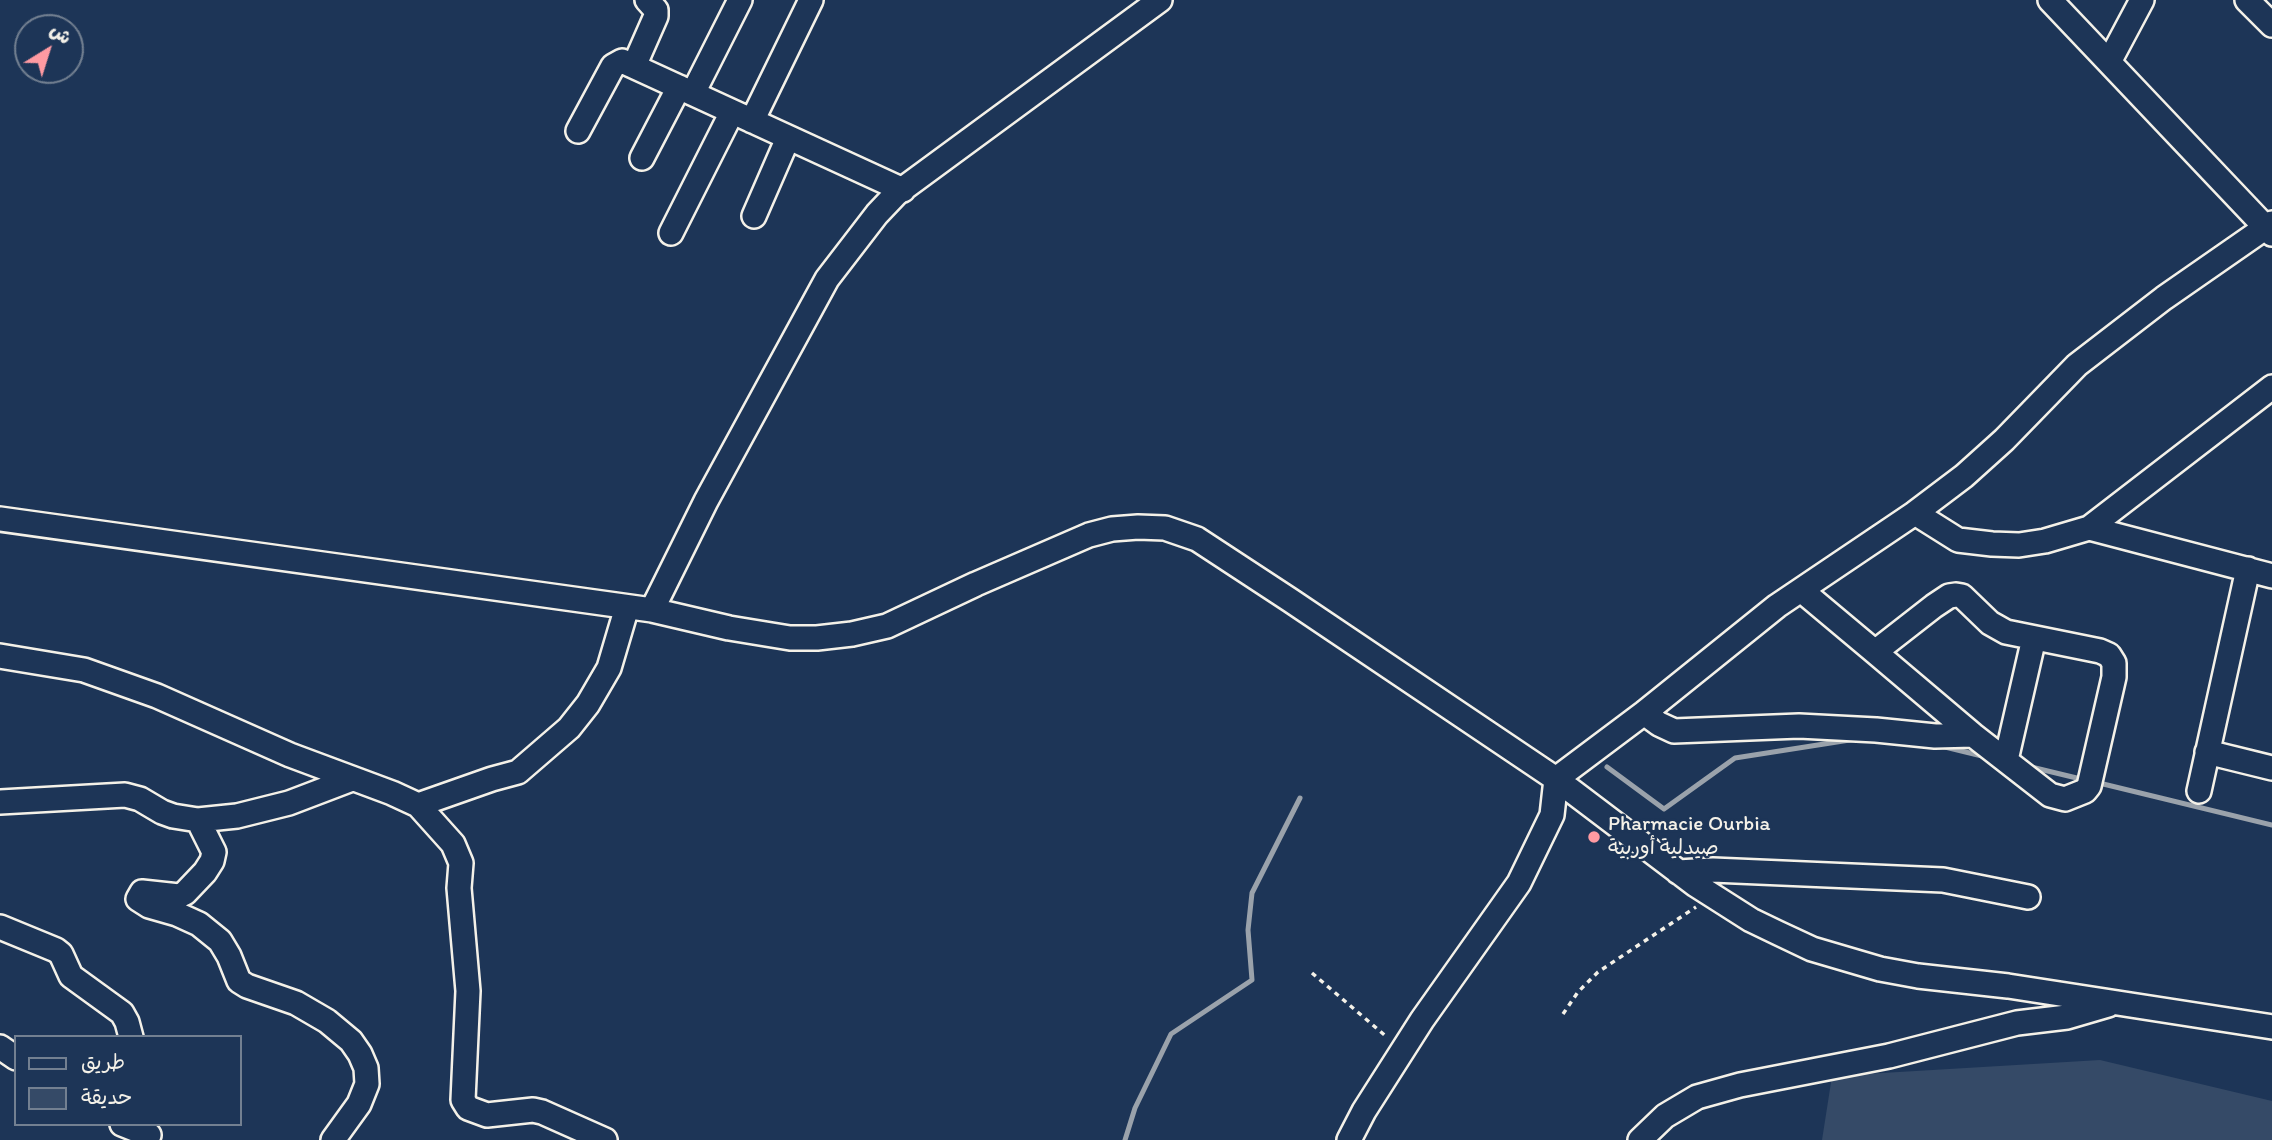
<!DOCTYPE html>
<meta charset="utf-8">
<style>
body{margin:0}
#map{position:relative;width:2272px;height:1140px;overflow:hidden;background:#1d3557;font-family:Itim,"Playpen Sans Arabic",sans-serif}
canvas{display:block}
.legend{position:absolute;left:14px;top:1035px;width:228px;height:91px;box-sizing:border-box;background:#1d3557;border:2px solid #738091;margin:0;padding:9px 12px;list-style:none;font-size:21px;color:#f4f1e8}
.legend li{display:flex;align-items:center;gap:14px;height:35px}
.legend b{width:35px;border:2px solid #738091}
.north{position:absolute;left:14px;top:14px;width:70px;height:70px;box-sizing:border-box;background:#1d3557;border:2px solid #738091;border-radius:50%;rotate:38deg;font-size:19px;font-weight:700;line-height:28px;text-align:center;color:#f4f1e8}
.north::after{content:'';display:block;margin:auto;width:24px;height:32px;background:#ff9aa2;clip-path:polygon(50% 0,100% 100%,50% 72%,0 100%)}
</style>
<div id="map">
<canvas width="2272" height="1140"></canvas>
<ul class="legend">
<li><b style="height:9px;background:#1d3557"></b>طريق</li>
<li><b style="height:19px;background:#354a67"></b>حديقة</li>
</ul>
<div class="north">ش</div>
</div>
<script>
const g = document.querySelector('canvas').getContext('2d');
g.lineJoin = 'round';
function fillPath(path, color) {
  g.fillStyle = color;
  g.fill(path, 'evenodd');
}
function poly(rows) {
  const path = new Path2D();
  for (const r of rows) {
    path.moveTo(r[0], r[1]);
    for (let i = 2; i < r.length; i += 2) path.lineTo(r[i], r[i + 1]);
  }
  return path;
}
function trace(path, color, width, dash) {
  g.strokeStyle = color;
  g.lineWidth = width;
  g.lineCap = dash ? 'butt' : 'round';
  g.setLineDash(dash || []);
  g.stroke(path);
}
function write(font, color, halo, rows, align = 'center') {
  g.font = font + ' Itim,"Playpen Sans Arabic",sans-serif';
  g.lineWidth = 5;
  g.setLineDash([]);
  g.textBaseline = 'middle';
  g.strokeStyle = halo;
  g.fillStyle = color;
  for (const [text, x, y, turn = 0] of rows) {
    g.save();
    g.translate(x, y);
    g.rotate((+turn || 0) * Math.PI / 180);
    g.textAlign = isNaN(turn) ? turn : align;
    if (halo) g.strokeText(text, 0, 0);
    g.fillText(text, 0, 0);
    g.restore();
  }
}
fillPath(poly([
 [2100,1060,2272,1101,2272,1140,1822,1140,1832,1076]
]), '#354a67');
trace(poly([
 [1941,746,1986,757],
 [2027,766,2085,780],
 [1607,767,1664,809,1735,758,1856,739],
 [2095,782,2272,825],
 [1125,1140,1135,1108,1171,1034,1252,980,1248,930,1252,893,1300,798]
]), '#9aa2ab', 5);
const minor = poly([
 [2050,0,2272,234],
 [2247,0,2272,25],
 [2109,62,2142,0],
 [634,66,656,16,656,10,647,0],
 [693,93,740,0],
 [752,121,811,0],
 [578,131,613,66,622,61,903,190],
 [642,158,679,87],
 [754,216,788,138],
 [671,233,732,112],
 [1915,513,1958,540,1992,544,2019,545,2045,541,2089,528,2272,387],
 [0,519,652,610,729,628,790,638,817,638,852,634,887,626,976,584,1089,535,1112,529,1138,527,1165,528,1197,539,1290,600,1556,779,1696,885,1751,920,1778,933,1812,949,1880,969,1918,976,2008,986,2272,1027],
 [2089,528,2272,576],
 [1801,590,1875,652,1973,735,2050,795,2065,799,2085,791,2089,786,2114,677,2114,663,2109,655,2100,651,2006,632,1990,623,1962,596,1956,595,1949,596,1934,606,1875,652],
 [652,610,706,501,827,279,877,214,896,194,1160,0],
 [0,656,84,670,157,696,290,755,392,793,418,805,453,844,461,863,459,888,468,991,463,1100,468,1108,487,1115,533,1110,542,1112,605,1140],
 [1644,713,1659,724,1674,731,1799,726,1876,730,1935,736,1973,735],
 [2207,752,2272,768],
 [2006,760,2034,638],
 [2199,791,2248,569],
 [0,802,125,795,140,799,162,812,173,816,198,820,237,816,289,803,352,779],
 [418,805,492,779,518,772,569,728,588,704,609,668,627,607],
 [198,820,214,852,212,861,205,872,185,893,179,896,142,892,138,899,149,906,177,914,199,924,220,941,229,956,239,981,247,986,296,1003,327,1021,351,1041,360,1054,366,1068,367,1084,359,1104,333,1140],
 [1678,872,1713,870,1943,880,2028,897],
 [0,927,56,950,61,954,71,976,122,1013,127,1022,131,1037],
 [0,1047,16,1058],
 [122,1124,149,1135],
 [1349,1140,1364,1111,1422,1020,1519,883,1552,815,1556,779,1644,713,1777,606,1915,513,1964,476,2004,440,2077,365,2164,298,2272,223],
 [1640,1140,1665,1116,1697,1097,1740,1085,1889,1056,2017,1023,2067,1017,2108,1005]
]);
trace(minor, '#f4f1e8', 28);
trace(poly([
 [1312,973,1388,1038],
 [1563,1014,1578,992,1598,972,1696,907]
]), '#f4f1e8', 3.5, [5, 5]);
trace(minor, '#1d3557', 23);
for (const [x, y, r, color] of [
 [1594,837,7,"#ff9aa2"]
]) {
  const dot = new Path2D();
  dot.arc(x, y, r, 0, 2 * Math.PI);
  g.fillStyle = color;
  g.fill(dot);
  trace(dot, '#1d3557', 2.5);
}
write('21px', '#f4f1e8', '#1d3557', [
 ["Pharmacie Ourbia",1608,825],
 ["صيدلية أوربية",1608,849]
], 'left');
</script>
